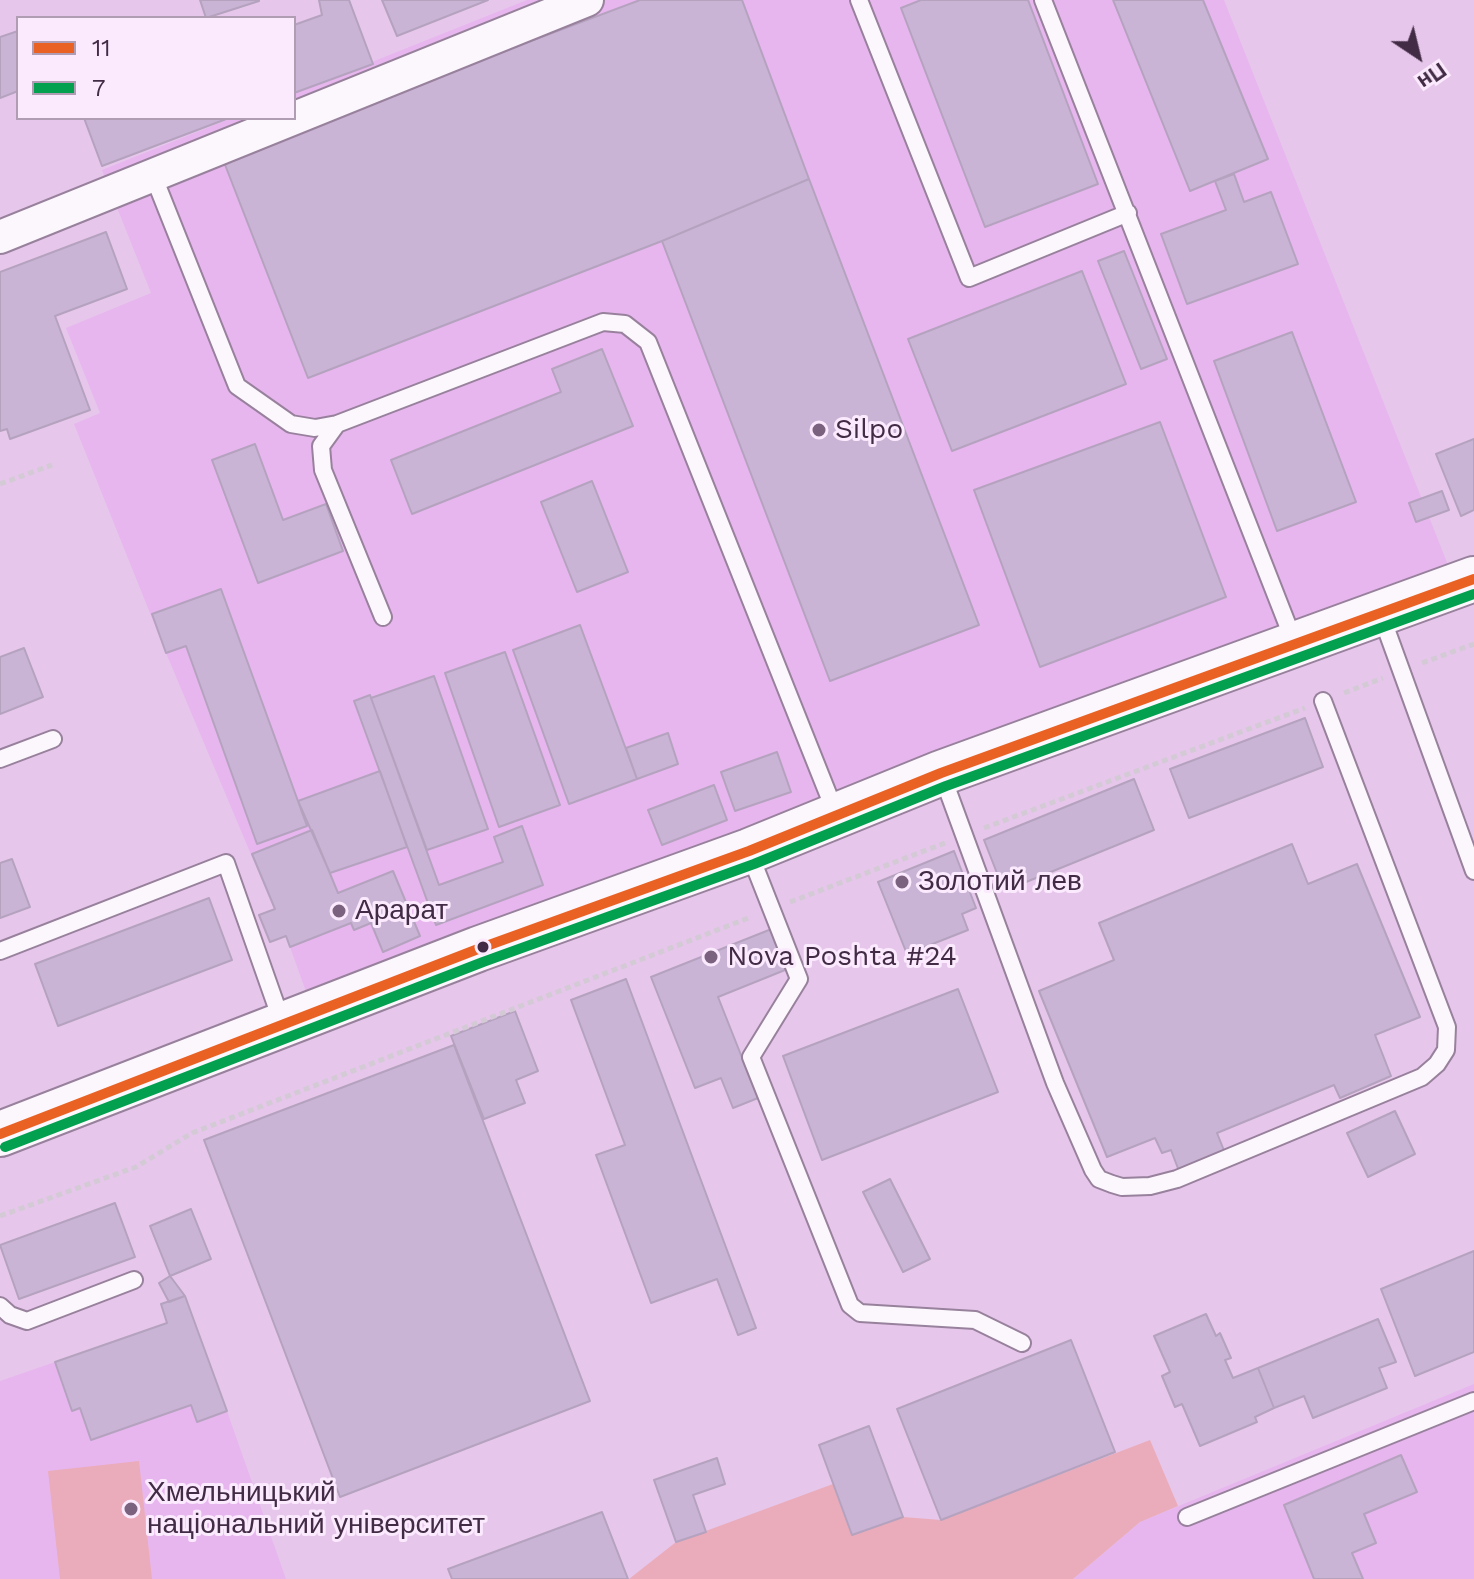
<!DOCTYPE html>
<meta charset="utf-8">
<style>
body{margin:0}
#map{position:relative;width:1474px;height:1579px;overflow:hidden;background:#e6c7eb;font-family:"Work Sans",sans-serif}
canvas{display:block}
.legend{position:absolute;left:16px;top:16px;width:280px;height:104px;box-sizing:border-box;background:#fbe9fd;border:2px solid #b19db3;margin:0;padding:10px 14px;list-style:none;font-size:24px;color:#422b45}
.legend li{display:flex;align-items:center;gap:16px;height:40px}
.legend b{width:40px;border:2px solid #b19db3}
.north{position:absolute;left:1378px;top:16px;width:80px;height:80px;-webkit-text-stroke:6px #fbe9fd;paint-order:stroke;rotate:145deg;font-size:22px;font-weight:700;line-height:32px;text-align:center;color:#422b45}
.north::after{content:'';display:block;margin:auto;width:28px;height:36px;background:#422b45;clip-path:polygon(50% 0,100% 100%,50% 72%,0 100%)}
</style>
<div id="map">
<canvas width="1474" height="1579"></canvas>
<ul class="legend">
<li><b style="height:10px;background:#e96224"></b>11</li>
<li><b style="height:10px;background:#03a050"></b>7</li>
</ul>
<div class="north">Пн</div>
</div>
<script>
const g = document.querySelector('canvas').getContext('2d');
g.lineJoin = 'round';
function fillPath(path, color) {
  g.fillStyle = color;
  g.fill(path, 'evenodd');
}
function poly(rows) {
  const path = new Path2D();
  for (const r of rows) {
    path.moveTo(r[0], r[1]);
    for (let i = 2; i < r.length; i += 2) path.lineTo(r[i], r[i + 1]);
  }
  return path;
}
function trace(path, color, width, dash) {
  g.strokeStyle = color;
  g.lineWidth = width;
  g.lineCap = dash ? 'butt' : 'round';
  g.setLineDash(dash || []);
  g.stroke(path);
}
function write(font, color, halo, rows, align = 'center') {
  g.font = font + ' "Work Sans",sans-serif';
  g.lineWidth = 6;
  g.setLineDash([]);
  g.textBaseline = 'middle';
  g.strokeStyle = halo;
  g.fillStyle = color;
  for (const [text, x, y, turn = 0] of rows) {
    g.save();
    g.translate(x, y);
    g.rotate((+turn || 0) * Math.PI / 180);
    g.textAlign = isNaN(turn) ? turn : align;
    if (halo) g.strokeText(text, 0, 0);
    g.fillText(text, 0, 0);
    g.restore();
  }
}
fillPath(poly([
 [527,0,1224,0,1456,585,314,1014,290,947,166,653,74,424,100,413,66,328,151,293,102,170,232,118,294,118,294,93],
 [55,1362,72,1411,80,1408,92,1440,191,1405,227,1411,286,1579,0,1579,0,1381],
 [1474,1384,1474,1579,1073,1579,1140,1522]
]), '#e7b6ee');
fillPath(poly([
 [1150,1440,1178,1506,1140,1522,1073,1579,629,1579,676,1542,833,1484,853,1535,903,1517,941,1520],
 [139,1461,152,1579,60,1579,48,1471]
]), '#eaacba');
const building = poly([
 [200,0,259,0,259,1,206,18,200,0],
 [319,0,349,0,373,64,294,93,294,25,322,15,319,0],
 [382,0,488,0,397,36,382,0],
 [640,0,742,0,809,179,662,241,308,378,222,157,640,0],
 [921,0,1028,0,1098,184,985,227,901,8,921,0],
 [1113,0,1203,0,1268,159,1190,191,1113,0],
 [18,31,18,91,0,98,0,37,18,31],
 [84,118,229,118,102,166,84,118],
 [1234,174,1244,202,1271,192,1298,264,1187,304,1161,234,1226,210,1215,181,1234,174],
 [809,179,979,625,830,681,662,241,809,179],
 [106,232,127,289,55,316,90,410,10,439,7,429,0,431,0,272,106,232],
 [1124,251,1167,359,1141,369,1098,261,1124,251],
 [1082,271,1126,384,952,451,908,339,1082,271],
 [1292,332,1356,502,1277,531,1214,361,1292,332],
 [602,349,633,426,412,514,391,460,561,392,552,369,602,349],
 [1160,422,1226,597,1040,667,974,490,1160,422],
 [1474,439,1474,510,1461,516,1436,454,1474,439],
 [255,444,283,520,326,504,343,551,258,583,212,460,255,444],
 [592,481,628,572,577,592,541,502,592,481],
 [1442,491,1449,510,1416,522,1409,503,1442,491],
 [221,589,307,826,257,844,186,646,166,653,152,614,221,589],
 [580,625,637,779,569,804,513,650,580,625],
 [24,648,43,697,0,714,0,657,24,648],
 [505,652,560,805,499,827,445,673,505,652],
 [434,676,488,829,427,850,371,698,434,676],
 [370,695,439,885,503,862,494,837,522,826,543,885,436,925,354,701,370,695],
 [1305,718,1323,767,1189,818,1170,769,1305,718],
 [668,733,678,764,637,779,626,748,668,733],
 [777,752,791,792,735,811,721,772,777,752],
 [380,771,407,847,330,873,298,801,380,771],
 [1134,779,1154,830,1004,891,984,840,1134,779],
 [714,785,727,820,662,845,648,810,714,785],
 [312,830,338,893,393,871,420,936,383,952,371,923,354,930,351,923,290,947,286,936,270,942,259,915,275,909,252,854,312,830],
 [1292,844,1308,884,1357,864,1420,1017,1375,1035,1391,1076,1340,1098,1334,1085,1217,1133,1225,1153,1179,1171,1171,1150,1162,1153,1155,1138,1107,1157,1039,991,1114,960,1099,923,1292,844],
 [954,851,976,908,962,914,968,930,907,954,878,882,954,851],
 [12,859,30,907,0,918,0,863,12,859],
 [209,898,232,960,58,1026,35,964,209,898],
 [774,928,790,968,718,997,758,1098,733,1108,721,1078,695,1088,651,977,774,928],
 [626,979,756,1328,738,1335,717,1279,651,1303,596,1155,625,1145,571,1000,626,979],
 [958,989,998,1092,822,1160,783,1056,958,989],
 [515,1011,538,1071,516,1080,525,1103,484,1119,451,1036,515,1011],
 [454,1045,590,1401,340,1497,204,1140,454,1045],
 [1395,1111,1415,1154,1368,1177,1347,1133,1395,1111],
 [890,1179,930,1259,903,1272,863,1192,890,1179],
 [115,1203,135,1257,19,1299,0,1245,115,1203],
 [191,1209,211,1259,170,1276,150,1226,191,1209],
 [1474,1251,1474,1352,1415,1376,1381,1289,1474,1251],
 [170,1276,185,1296,169,1302,159,1283,170,1276],
 [185,1296,227,1411,197,1422,191,1405,91,1440,80,1408,72,1411,55,1362,167,1323,161,1304,185,1296],
 [1206,1314,1216,1336,1220,1333,1231,1358,1225,1360,1233,1378,1258,1368,1274,1408,1255,1417,1257,1422,1200,1446,1182,1404,1175,1407,1162,1376,1170,1372,1154,1336,1206,1314],
 [1378,1319,1396,1362,1379,1368,1387,1388,1313,1418,1304,1396,1274,1408,1258,1368,1378,1319],
 [1071,1340,1115,1452,941,1520,897,1409,1071,1340],
 [869,1426,903,1517,852,1535,819,1445,869,1426],
 [1401,1455,1417,1492,1364,1514,1376,1543,1352,1553,1363,1579,1314,1579,1284,1505,1401,1455],
 [717,1458,725,1484,693,1495,706,1532,676,1542,654,1480,717,1458],
 [602,1512,628,1579,452,1579,448,1569,602,1512]
]);
fillPath(building, '#c9b4d6');
trace(building, '#b5a2bf', 2);
const service = poly([
 [859,0,969,278,1128,213],
 [1043,0,1295,644],
 [153,175,237,386,291,424,315,428,337,424],
 [1381,615,1474,871],
 [383,617,323,470,321,446,337,424,603,322,625,324,648,342,836,814],
 [0,759,53,739],
 [942,775,1055,1083,1093,1170,1099,1179,1112,1184,1122,1187,1150,1186,1177,1179,1422,1077,1437,1064,1446,1050,1447,1027,1323,701],
 [749,852,799,979,751,1057,850,1305,860,1313,975,1320,1022,1343],
 [0,951,226,863,283,1025],
 [0,1306,10,1315,27,1321,134,1280],
 [1187,1517,1474,1401]
]);
const minor = poly([
 [0,237,587,0]
]);
const secondary = poly([
 [0,1134,478,949,749,851,941,773,1474,579]
]);
trace(service, '#98819c', 20);
trace(minor, '#98819c', 36);
trace(secondary, '#98819c', 48);
trace(poly([
 [0,484,52,465],
 [1422,663,1474,644],
 [1344,693,1383,678],
 [984,828,1305,708],
 [790,902,945,843],
 [0,1216,136,1167,192,1133,751,917]
]), '#d3cad5', 5, [6, 4]);
trace(service, '#fbf7fc', 16);
trace(minor, '#fbf7fc', 32);
trace(secondary, '#fbf7fc', 44);
trace(poly([
 [0,1134,478,949,749,851,941,773,1474,579]
]), '#e96224', 10);
trace(poly([
 [5,1147,483,962,754,864,946,786,1474,594]
]), '#03a050', 10);
for (const [x, y, r, color] of [
 [819,430,8,"#7b627f"],
 [902,882,8,"#7b627f"],
 [339,911,8,"#7b627f"],
 [483,947,7,"#422b45"],
 [711,957,8,"#7b627f"],
 [131,1509,8,"#7b627f"]
]) {
  const dot = new Path2D();
  dot.arc(x, y, r, 0, 2 * Math.PI);
  g.fillStyle = color;
  g.fill(dot);
  trace(dot, '#fbe9fd', 3);
}
write('28px', '#422b45', '#fbe9fd', [
 ["Silpo",835,430],
 ["Золотий лев",918,882],
 ["Арарат",355,911],
 ["Nova Poshta #24",727,957],
 ["Хмельницький",147,1493],
 ["національний університет",147,1525]
], 'left');
</script>
